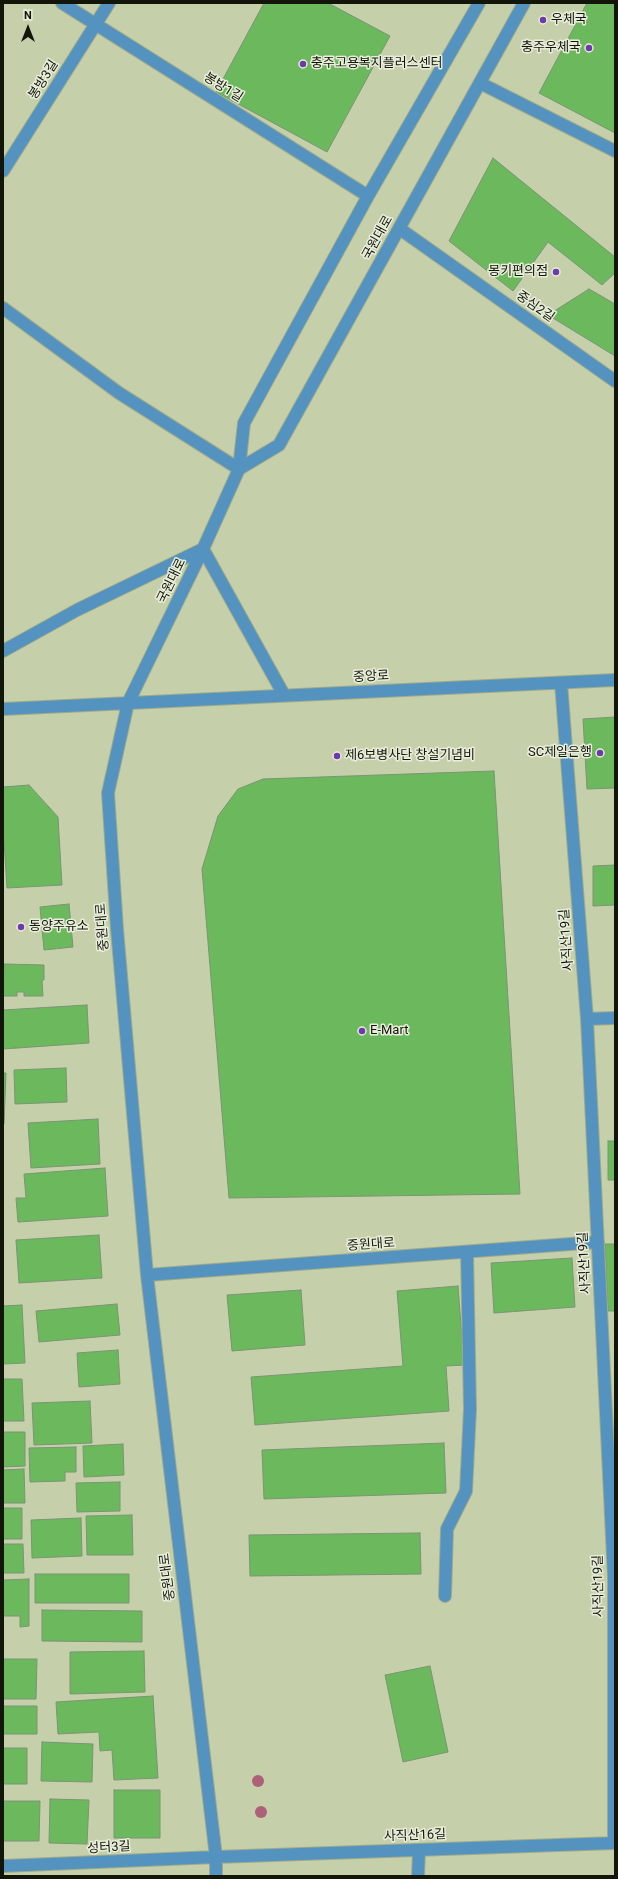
<!DOCTYPE html>
<meta charset="utf-8">
<style>
body{margin:0}
#map{position:relative;width:618px;height:1879px;overflow:hidden;background:#c5d0aa;font-family:Roboto,sans-serif}
canvas{display:block}
.frame{position:absolute;inset:0;border:4px solid #121608;pointer-events:none}
.north{position:absolute;left:8px;top:8px;width:40px;height:40px;-webkit-text-stroke:3px #e8eedb;paint-order:stroke;rotate:0deg;font-size:11px;font-weight:700;line-height:16px;text-align:center;color:#121608}
.north::after{content:'';display:block;margin:auto;width:14px;height:18px;background:#121608;clip-path:polygon(50% 0,100% 100%,50% 72%,0 100%)}
</style>
<div id="map">
<canvas width="618" height="1879"></canvas>
<div class="frame"></div>
<div class="north">N</div>
</div>
<script>
const g = document.querySelector('canvas').getContext('2d');
g.lineJoin = 'round';
function fillPath(path, color) {
  g.fillStyle = color;
  g.fill(path, 'evenodd');
}
function poly(rows) {
  const path = new Path2D();
  for (const r of rows) {
    path.moveTo(r[0], r[1]);
    for (let i = 2; i < r.length; i += 2) path.lineTo(r[i], r[i + 1]);
  }
  return path;
}
function trace(path, color, width, dash) {
  g.strokeStyle = color;
  g.lineWidth = width;
  g.lineCap = dash ? 'butt' : 'round';
  g.setLineDash(dash || []);
  g.stroke(path);
}
function write(font, color, halo, rows, align = 'center') {
  g.font = font + ' Roboto,"Noto Sans KR",sans-serif';
  g.lineWidth = 3;
  g.setLineDash([]);
  g.textBaseline = 'middle';
  g.strokeStyle = halo;
  g.fillStyle = color;
  for (const [text, x, y, turn = 0] of rows) {
    g.save();
    g.translate(x, y);
    g.rotate((+turn || 0) * Math.PI / 180);
    g.textAlign = isNaN(turn) ? turn : align;
    if (halo) g.strokeText(text, 0, 0);
    g.fillText(text, 0, 0);
    g.restore();
  }
}
const building = poly([
 [264,3,328,3,390,36,327,152,216,92,264,3],
 [587,3,615,3,615,133,539,93,587,3],
 [493,158,615,257,615,273,602,285,548,242,513,291,449,241,493,158],
 [589,289,615,304,615,356,548,315,589,289],
 [615,717,615,788,587,789,583,719,615,717],
 [494,771,520,1194,229,1198,202,869,218,816,238,789,263,779,494,771],
 [29,785,58,817,62,885,7,888,4,841,3,841,3,787,29,785],
 [615,865,615,905,593,906,593,866,615,865],
 [69,904,73,947,44,950,40,907,69,904],
 [4,964,44,965,44,980,42,980,43,996,24,996,24,992,17,992,17,996,3,996,4,964],
 [87,1005,89,1043,3,1049,3,1010,87,1005],
 [66,1068,67,1102,15,1104,14,1070,66,1068],
 [3,1073,6,1073,4,1124,3,1124,3,1073],
 [98,1119,100,1164,31,1168,28,1123,98,1119],
 [608,1141,615,1141,615,1180,608,1180,608,1141],
 [105,1168,108,1216,18,1222,16,1198,26,1198,24,1174,105,1168],
 [99,1235,102,1278,19,1283,16,1240,99,1235],
 [605,1244,615,1244,615,1311,608,1311,605,1244],
 [572,1258,575,1307,494,1313,491,1263,572,1258],
 [458,1286,464,1365,446,1366,449,1411,255,1425,251,1377,403,1366,397,1291,458,1286],
 [301,1290,305,1345,232,1351,227,1295,301,1290],
 [117,1304,120,1335,39,1342,36,1311,117,1304],
 [22,1305,25,1363,3,1364,3,1306,22,1305],
 [118,1350,120,1384,79,1387,77,1353,118,1350],
 [3,1379,22,1379,24,1421,3,1421,3,1379],
 [90,1401,92,1443,34,1445,32,1403,90,1401],
 [3,1432,25,1432,25,1466,3,1467,3,1432],
 [444,1443,446,1493,264,1499,262,1450,444,1443],
 [123,1444,124,1475,84,1477,83,1446,123,1444],
 [76,1447,76,1472,65,1472,65,1481,30,1482,29,1448,76,1447],
 [24,1469,25,1503,3,1503,3,1470,24,1469],
 [120,1482,120,1511,77,1512,76,1483,120,1482],
 [3,1508,22,1508,22,1539,3,1539,3,1508],
 [132,1515,133,1555,87,1555,86,1516,132,1515],
 [81,1518,82,1556,32,1558,31,1520,81,1518],
 [420,1533,421,1574,250,1576,249,1535,420,1533],
 [3,1544,23,1544,24,1573,3,1573,3,1544],
 [35,1574,129,1574,129,1603,35,1603,35,1574],
 [29,1579,29,1626,20,1627,20,1616,3,1616,3,1580,29,1579],
 [42,1610,142,1611,142,1642,42,1641,42,1610],
 [144,1651,145,1692,70,1694,70,1652,144,1651],
 [3,1659,37,1659,36,1699,3,1699,3,1659],
 [430,1666,448,1752,403,1762,385,1675,430,1666],
 [153,1696,158,1778,114,1780,112,1750,100,1751,99,1732,58,1734,56,1702,153,1696],
 [3,1706,37,1706,37,1734,3,1734,3,1706],
 [42,1742,93,1744,92,1782,41,1781,42,1742],
 [3,1748,27,1748,27,1784,3,1784,3,1748],
 [114,1790,160,1790,160,1838,114,1838,114,1790],
 [50,1799,89,1800,87,1844,49,1843,50,1799],
 [3,1801,40,1801,39,1841,3,1841,3,1801]
]);
fillPath(building, '#6cb85d');
trace(building, '#7a9475', 1);
const minor = poly([
 [62,3,368,196],
 [480,83,615,151],
 [3,171,109,3],
 [400,229,615,381],
 [3,308,119,393,239,469],
 [239,469,279,445,524,3],
 [203,549,284,695],
 [3,651,77,610,203,549],
 [561,683,587,1019,614,1578,614,1843],
 [3,709,615,680],
 [587,1019,615,1018],
 [147,1275,598,1242],
 [445,1596,447,1529,466,1491,470,1409,467,1252],
 [3,1866,216,1857,615,1843],
 [216,1876,216,1857,147,1275,117,929,108,793,128,703,203,549,239,469,244,423,368,196,479,3],
 [418,1876,419,1850]
]);
trace(minor, '#a1ab8a', 14);
trace(minor, '#5493bf', 12);
g.fillStyle = '#ad6178';
for (const [x, y] of [
 [258,1781],
 [261,1812]
]) {
  g.beginPath();
  g.arc(x, y, 6, 0, 2 * Math.PI);
  g.fill();
}
for (const [x, y, r, color] of [
 [543,20,4,"#6e39af"],
 [589,48,4,"#6e39af"],
 [303,64,4,"#6e39af"],
 [556,272,4,"#6e39af"],
 [600,753,4,"#6e39af"],
 [337,756,4,"#6e39af"],
 [21,927,4,"#6e39af"],
 [362,1031,4,"#6e39af"]
]) {
  const dot = new Path2D();
  dot.arc(x, y, r, 0, 2 * Math.PI);
  g.fillStyle = color;
  g.fill(dot);
  trace(dot, '#e8eedb', 1.5);
}
write('13px', '#121608', '#e8eedb', [
 ["우체국",551,20],
 ["충주우체국",581,48,"right"],
 ["충주고용복지플러스센터",311,64],
 ["몽키편의점",548,272,"right"],
 ["SC제일은행",592,753,"right"],
 ["제6보병사단 창설기념비",345,756],
 ["동양주유소",29,927],
 ["E-Mart",370,1031]
], 'left');
write('13px', '#121608', '#e8eedb', [
 ["봉방3길",44,80,-58],
 ["봉방1길",223,88,32],
 ["국원대로",378,238,-61],
 ["중심2길",535,307,35],
 ["국원대로",172,581,-64],
 ["중앙로",371,677,-3],
 ["중원대로",103,927,-94],
 ["사직산19길",567,940,-94],
 ["중원대로",371,1245,-4],
 ["사직산19길",585,1263,-93],
 ["중원대로",168,1577,-97],
 ["사직산19길",599,1586,-91],
 ["사직산16길",415,1836,-2],
 ["성터3길",109,1848,-3]
]);
</script>
